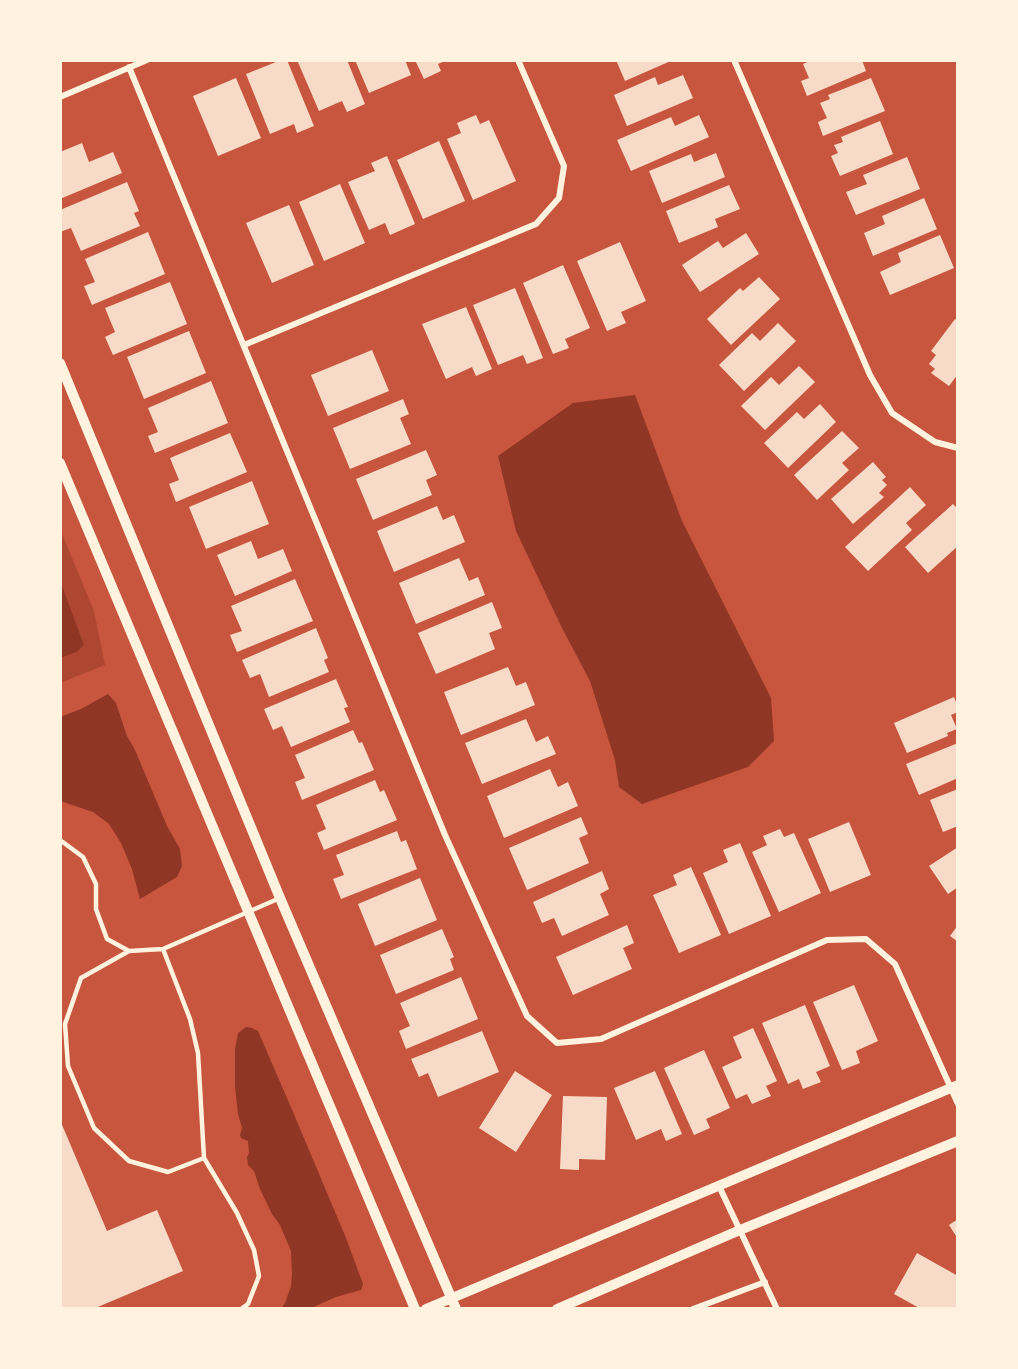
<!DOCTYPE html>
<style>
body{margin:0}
#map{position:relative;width:1018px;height:1369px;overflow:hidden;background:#c8553d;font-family:Rubik,sans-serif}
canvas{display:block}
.frame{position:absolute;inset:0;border:62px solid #fff3e0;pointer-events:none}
</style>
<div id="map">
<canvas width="1018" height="1369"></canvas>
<div class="frame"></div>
</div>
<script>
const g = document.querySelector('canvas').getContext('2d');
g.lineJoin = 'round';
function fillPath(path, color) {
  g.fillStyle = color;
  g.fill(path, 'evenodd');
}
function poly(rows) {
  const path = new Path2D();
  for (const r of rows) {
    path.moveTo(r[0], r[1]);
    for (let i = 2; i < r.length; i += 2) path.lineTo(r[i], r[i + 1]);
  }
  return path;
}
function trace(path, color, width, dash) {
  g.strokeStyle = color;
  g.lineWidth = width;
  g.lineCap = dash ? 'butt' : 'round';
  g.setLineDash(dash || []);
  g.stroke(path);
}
fillPath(poly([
 [60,529,94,611,105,665,60,683,60,658,77,652,84,645,60,580]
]), '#ae4732');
fillPath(poly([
 [635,395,682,521,771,698,774,741,748,767,642,804,619,787,615,760,590,681,562,628,516,531,498,456,573,403],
 [60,580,84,645,77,652,60,658],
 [108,694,116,703,127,736,135,750,167,826,180,849,182,866,177,877,140,899,132,869,121,843,109,824,93,812,60,801,60,717,81,709],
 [246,1027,252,1028,258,1031,293,1112,346,1238,363,1284,361,1290,336,1297,309,1309,281,1309,285,1303,291,1286,292,1274,291,1251,280,1225,272,1214,260,1189,254,1171,248,1165,247,1157,249,1153,248,1141,241,1138,240,1135,242,1128,238,1114,235,1087,235,1049,238,1033]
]), '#8f3625');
fillPath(poly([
 [281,60,287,60,314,126,297,133,294,124,270,134,246,74],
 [297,60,347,60,365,104,347,112,342,101,319,111],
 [355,60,405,60,411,75,369,93],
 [415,60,447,60,438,64,441,71,424,79],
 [616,60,673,60,625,81],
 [812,60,862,60,866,71,807,96,801,81,809,78,803,64],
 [683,75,693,98,627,126,614,95,655,77,658,85],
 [236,78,261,138,218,156,193,96],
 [871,78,885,111,823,136,818,122,827,118,820,103,830,99,828,95],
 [476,115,480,124,489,120,516,181,473,200,447,139,461,133,457,123],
 [699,115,709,137,631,171,617,140,671,117,675,126],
 [880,121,893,154,840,176,831,156,838,153,834,145,843,142,841,137],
 [439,141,465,201,423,219,397,160],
 [82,143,89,162,113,152,122,173,60,199,60,152],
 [716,153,725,177,662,203,649,171,691,154,694,162],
 [387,156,415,224,390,235,385,223,369,230,348,182,375,171,371,163],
 [907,157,920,189,856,215,846,192,867,184,863,175],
 [127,182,139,211,134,213,140,226,81,251,71,228,60,232,60,210],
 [340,184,365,243,324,261,299,202],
 [729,185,740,209,715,219,718,227,679,243,666,211],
 [924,198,937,229,873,256,864,233,885,224,882,216],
 [289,205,314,265,272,283,246,223],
 [148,232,165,274,92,305,84,286,95,282,85,259],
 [746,233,759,254,700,292,682,265,718,241,723,248],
 [940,235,954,268,890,295,880,272,901,262,898,253],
 [620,242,646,301,621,312,626,323,607,331,577,261],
 [563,265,590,328,565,339,569,348,553,354,523,283],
 [759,277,780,299,731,345,707,319,740,288,743,291],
 [170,282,187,324,113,355,105,337,115,332,105,308],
 [515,288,543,358,527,364,523,355,498,365,473,305],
 [466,307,492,369,476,376,472,367,446,379,422,324],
 [955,319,958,321,958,374,949,386,931,373,935,369,929,364,936,355,931,351],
 [778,323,796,341,744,391,719,365,752,333,760,341],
 [189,331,206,373,144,399,127,357],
 [372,350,389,391,328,416,311,375],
 [799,366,815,382,765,430,741,406,771,377,779,385],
 [211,381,228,423,155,453,148,436,158,432,148,408],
 [403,399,409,414,400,418,411,444,350,469,333,428],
 [820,404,836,422,788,468,764,443,797,412,804,419],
 [842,431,859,448,842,463,849,470,817,500,794,475],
 [230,433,247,472,176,502,169,484,179,480,170,458],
 [426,450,437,475,426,480,432,495,373,520,356,479],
 [873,462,886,477,882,480,887,485,879,493,884,497,853,524,831,499],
 [252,481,269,524,206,549,189,507],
 [910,487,926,505,906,523,912,530,868,571,845,547],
 [953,504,958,509,958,519,956,521,958,523,958,546,928,573,905,547],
 [437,506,443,520,454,515,465,542,394,572,377,531],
 [251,541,258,559,283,549,292,571,235,596,217,555],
 [459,558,469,581,478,577,485,595,416,624,399,583],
 [295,579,313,621,237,652,230,635,242,631,231,606],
 [492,602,502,628,489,633,495,649,436,674,418,633],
 [316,628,328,658,324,660,329,672,269,697,260,674,250,678,242,660],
 [508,667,516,686,526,682,535,705,461,735,444,692],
 [336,679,348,707,344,708,350,722,291,747,282,726,273,730,264,709],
 [954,697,958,707,958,712,951,715,957,729,947,733,948,736,907,753,894,723],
 [526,719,536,742,548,736,556,754,482,784,465,743],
 [353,730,359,743,362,742,374,770,302,800,295,782,305,778,295,755],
 [958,743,958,778,919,795,906,764],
 [550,769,558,787,568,782,578,806,504,838,487,796],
 [375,780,380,792,384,790,397,820,324,850,317,833,326,829,316,805],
 [958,789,958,826,943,832,930,800],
 [581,817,588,834,579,838,589,863,527,890,509,848],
 [849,822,871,875,830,892,808,839],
 [780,829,784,837,794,833,821,893,779,912,752,852,767,845,763,836],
 [397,831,401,842,406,840,417,869,341,899,333,879,344,875,336,855],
 [740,843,771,916,729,934,703,873,728,862,723,850],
 [958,847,958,887,948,894,929,866],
 [691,867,721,935,679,953,653,895,677,885,673,875],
 [602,871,609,889,600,894,609,915,562,936,554,918,542,923,533,902],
 [420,878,437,920,375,946,358,904],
 [627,925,634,943,623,948,632,969,573,995,556,957],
 [958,925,958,942,950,936],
 [442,929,454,957,450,959,454,970,396,994,380,955],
 [461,977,478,1019,406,1049,399,1031,410,1026,400,1003],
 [854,985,878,1041,856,1051,860,1063,842,1070,813,1002],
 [805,1005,830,1066,816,1072,821,1082,803,1089,799,1079,788,1084,762,1023],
 [753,1028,777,1081,766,1086,771,1096,752,1104,747,1094,736,1099,722,1067,742,1058,733,1037],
 [482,1031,499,1072,438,1097,428,1073,419,1077,411,1059],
 [704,1050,730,1108,706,1119,710,1128,694,1135,664,1068],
 [515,1071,552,1095,516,1152,479,1128],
 [655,1071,682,1134,666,1141,661,1129,636,1140,614,1088],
 [563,1096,607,1097,605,1160,579,1159,579,1170,560,1169],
 [60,1120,107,1231,157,1210,183,1271,93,1309,60,1309],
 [958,1219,958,1239,949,1225],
 [917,1253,958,1276,958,1309,921,1309,894,1294]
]), '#f7dbc8');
trace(poly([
 [60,840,83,857,96,884,96,909,107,939,129,951,163,949,280,898],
 [163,949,190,1019,198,1053,204,1158,237,1213,254,1250,259,1276,248,1304,241,1309],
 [129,951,81,978,65,1024,68,1066,94,1128,129,1161,168,1172,204,1158]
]), '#fff3e0', 4.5);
trace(poly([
 [734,60,870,375,892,413,935,442,958,448],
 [129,67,445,835,527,1016,557,1043,601,1039,827,940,866,939,895,964,958,1104],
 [60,97,147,60],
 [244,345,536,224,559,198,564,166,518,60],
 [719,1186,777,1309],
 [693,1309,765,1282]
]), '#fff3e0', 6);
trace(poly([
 [60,363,280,898,456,1309],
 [60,463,415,1309],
 [426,1309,958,1085],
 [557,1309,740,1230,958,1141]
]), '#fff3e0', 10);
</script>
